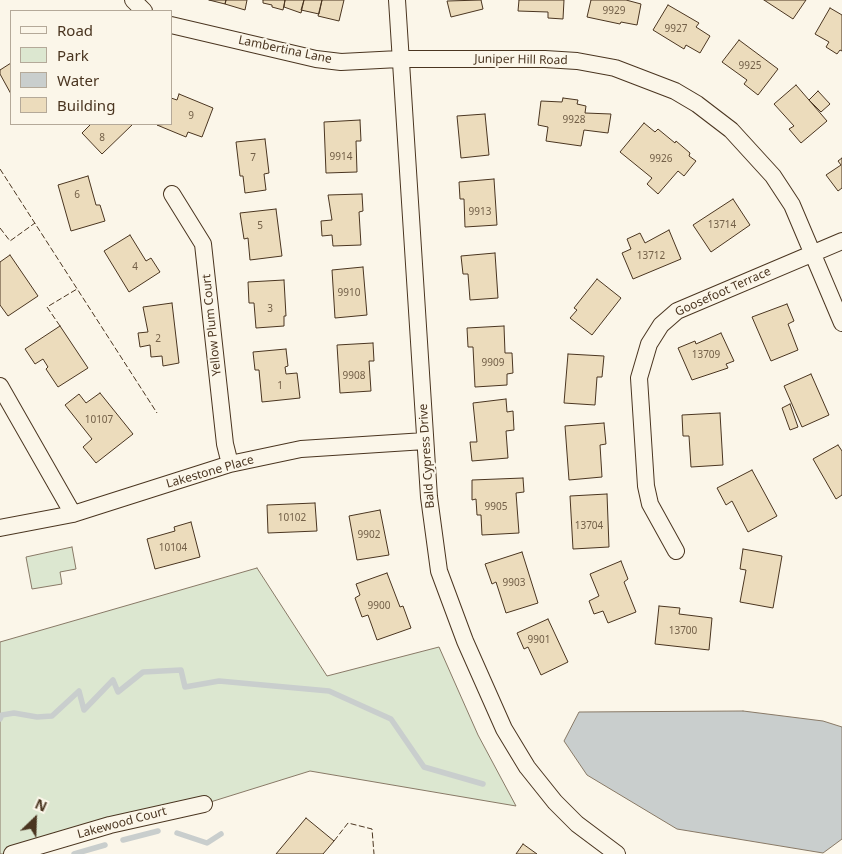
<!DOCTYPE html>
<style>
body{margin:0}
#map{position:relative;width:842px;height:854px;overflow:hidden;background:#fbf6e9;font-family:"Noto Sans",sans-serif}
canvas{display:block}
.legend{position:absolute;left:10px;top:10px;width:162px;height:115px;box-sizing:border-box;background:#fbf6e9;border:1px solid #b4a999;margin:0;padding:6px 9px;list-style:none;font-size:15px;color:#4a3520}
.legend li{display:flex;align-items:center;gap:10px;height:25px}
.legend b{width:25px;border:1px solid #b4a999}
.north{position:absolute;left:10px;top:794px;width:50px;height:50px;-webkit-text-stroke:4px #fbf6e9;paint-order:stroke;rotate:24deg;font-size:14px;font-weight:700;line-height:20px;text-align:center;color:#4a3520}
.north::after{content:'';display:block;margin:auto;width:18px;height:22px;background:#4a3520;clip-path:polygon(50% 0,100% 100%,50% 72%,0 100%)}
</style>
<div id="map">
<canvas width="842" height="854"></canvas>
<ul class="legend">
<li><b style="height:6px;background:#fbf6e9"></b>Road</li>
<li><b style="height:14px;background:#dce7d0"></b>Park</li>
<li><b style="height:14px;background:#c9cecd"></b>Water</li>
<li><b style="height:14px;background:#ecdcbc"></b>Building</li>
</ul>
<div class="north">N</div>
</div>
<script>
const g = document.querySelector('canvas').getContext('2d');
g.lineJoin = 'round';
function fillPath(path, color) {
  g.fillStyle = color;
  g.fill(path, 'evenodd');
}
function poly(rows) {
  const path = new Path2D();
  for (const r of rows) {
    path.moveTo(r[0], r[1]);
    for (let i = 2; i < r.length; i += 2) path.lineTo(r[i], r[i + 1]);
  }
  return path;
}
function trace(path, color, width, dash) {
  g.strokeStyle = color;
  g.lineWidth = width;
  g.lineCap = dash ? 'butt' : 'round';
  g.setLineDash(dash || []);
  g.stroke(path);
}
function write(font, color, halo, rows, align = 'center') {
  g.font = font + ' "Noto Sans",sans-serif';
  g.lineWidth = 4;
  g.setLineDash([]);
  g.textBaseline = 'middle';
  g.strokeStyle = halo;
  g.fillStyle = color;
  for (const [text, x, y, turn = 0] of rows) {
    g.save();
    g.translate(x, y);
    g.rotate((+turn || 0) * Math.PI / 180);
    g.textAlign = isNaN(turn) ? turn : align;
    if (halo) g.strokeText(text, 0, 0);
    g.fillText(text, 0, 0);
    g.restore();
  }
}
const green = poly([
 [72,547,76,569,60,572,62,584,32,589,26,557,72,547],
 [257,568,327,676,439,647,478,735,516,806,310,771,204,804,12,854,0,854,0,642,257,568]
]);
fillPath(green, '#dce7d0');
trace(green, '#887966', 1);
const water = poly([
 [743,711,823,721,842,727,842,839,823,853,677,829,587,775,564,741,579,712,743,711]
]);
fillPath(water, '#c9cecd');
trace(water, '#887966', 1);
trace(poly([
 [0,719,2,715,14,713,37,717,52,716,79,691,84,710,113,680,118,692,143,672,181,670,185,687,219,681,329,691,391,719,424,767,483,784],
 [177,833,207,843,221,834],
 [123,840,158,831],
 [74,854,105,845]
]), '#c9cecd', 5.5);
const building = poly([
 [209,0,226,0,225,4,209,0],
 [226,0,247,0,245,10,225,4,226,0],
 [263,0,285,0,283,10,272,7,272,5,263,3,263,0],
 [285,0,304,0,301,13,284,7,285,0],
 [304,0,322,0,319,14,301,10,304,0],
 [322,0,344,0,339,21,318,16,322,0],
 [481,0,483,9,451,17,447,1,481,0],
 [519,0,564,0,563,19,548,18,548,12,518,11,519,0],
 [591,0,626,0,641,4,637,25,621,22,620,24,587,17,591,0],
 [764,0,806,0,793,19,764,0],
 [668,5,699,23,696,27,710,36,700,53,686,45,684,49,653,30,668,5],
 [830,8,842,15,842,51,840,50,837,54,826,47,829,42,815,34,830,8],
 [739,40,778,69,758,95,744,84,747,80,722,62,739,40],
 [11,63,11,94,0,74,0,70,11,63],
 [796,85,827,121,801,143,789,129,794,126,774,104,796,85],
 [818,91,830,104,821,112,809,100,818,91],
 [179,94,213,108,202,137,188,132,186,137,157,125,171,124,171,98,177,100,179,94],
 [563,98,578,100,577,104,586,106,585,113,611,114,608,133,584,130,581,146,546,141,548,127,538,125,541,101,562,102,563,98],
 [485,114,489,155,461,158,457,116,485,114],
 [360,120,361,141,356,141,357,172,326,173,324,122,360,120],
 [644,123,655,132,658,129,675,143,676,141,690,153,689,156,696,161,684,176,678,171,658,194,647,184,652,178,620,152,644,123],
 [91,124,133,124,102,154,82,133,91,124],
 [265,139,269,173,264,174,266,190,245,193,243,176,240,176,236,142,265,139],
 [842,158,842,188,838,191,826,175,841,165,838,161,842,158],
 [88,176,96,205,100,205,105,221,71,231,58,185,88,176],
 [494,179,497,225,465,227,464,199,460,199,459,182,494,179],
 [362,194,363,211,359,212,361,245,333,246,332,235,322,236,321,221,332,220,328,195,362,194],
 [733,199,750,225,711,252,693,225,733,199],
 [276,209,282,256,250,260,248,238,244,239,240,213,276,209],
 [669,230,681,259,633,279,622,253,631,249,627,239,640,233,645,243,669,230],
 [130,235,146,261,151,258,160,272,129,292,104,251,130,235],
 [495,253,498,298,470,300,468,274,463,274,461,256,495,253],
 [10,255,38,296,8,316,0,305,0,262,10,255],
 [363,267,367,315,335,318,332,270,363,267],
 [597,279,621,298,592,335,570,318,577,310,574,308,597,279],
 [284,280,286,316,284,316,284,326,256,328,254,303,249,303,248,282,284,280],
 [172,303,179,363,163,366,162,356,151,357,150,345,140,347,138,333,148,332,143,307,172,303],
 [787,304,794,321,788,324,798,350,771,361,752,317,787,304],
 [60,326,88,368,58,387,46,369,48,367,43,359,35,364,25,349,60,326],
 [504,326,505,353,512,353,513,373,507,374,507,385,475,387,473,347,468,347,467,328,504,326],
 [721,333,734,361,726,364,728,368,692,380,678,348,695,341,696,344,721,333],
 [373,343,374,361,369,361,371,391,340,393,337,345,373,343],
 [286,349,288,366,285,367,286,374,297,373,300,398,262,402,259,370,255,370,253,352,286,349],
 [568,354,604,356,602,377,597,377,595,405,564,403,568,354],
 [811,374,829,415,802,427,784,386,811,374],
 [100,393,133,434,96,463,83,447,92,439,65,405,79,394,86,403,100,393],
 [506,399,507,412,513,411,514,430,506,431,508,458,472,461,470,442,477,442,473,403,506,399],
 [790,404,798,427,790,430,782,408,790,404],
 [720,413,723,465,691,467,689,436,683,436,682,415,720,413],
 [604,423,606,444,600,445,602,477,569,480,565,426,604,423],
 [838,445,842,451,842,495,836,499,813,459,838,445],
 [752,470,777,516,748,532,732,501,726,505,717,488,752,470],
 [523,478,524,492,516,493,519,533,482,535,481,515,477,515,476,499,472,500,472,480,523,478],
 [607,494,609,547,573,549,570,496,607,494],
 [315,503,317,531,268,533,267,505,315,503],
 [380,510,389,555,357,560,349,516,380,510],
 [191,522,200,557,155,569,147,539,175,531,174,527,191,522],
 [743,549,782,556,773,608,740,602,746,570,740,569,743,549],
 [522,552,538,603,506,613,496,582,492,584,485,564,522,552],
 [621,561,628,579,624,582,636,612,608,623,603,611,594,614,589,601,599,596,590,574,621,561],
 [387,573,400,607,403,606,411,628,377,640,368,615,362,617,355,598,360,595,356,584,387,573],
 [659,606,680,608,679,614,712,618,709,650,655,644,659,606],
 [548,619,568,662,541,675,528,647,524,649,517,633,548,619],
 [306,818,334,841,323,854,276,854,306,818],
 [523,844,537,854,516,854,523,844]
]);
fillPath(building, '#ecdcbc');
trace(building, '#4a3520', 1);
const minor = poly([
 [133,0,144,11],
 [397,0,429,497,439,571,465,641,504,729,527,767,555,802,577,824,617,854],
 [171,25,316,59,341,62,399,59,545,59,577,61,615,68,675,91,697,104,731,130,773,176,792,205,842,323],
 [172,194,203,244,225,444,230,464],
 [0,386,73,514],
 [0,528,73,514,230,464,301,449,425,441],
 [676,551,650,504,646,486,639,378,649,344,661,325,677,311,842,241],
 [12,854,110,825,204,804]
]);
trace(minor, '#4a3520', 18);
trace(minor, '#fbf6e9', 16);
trace(poly([
 [0,169,157,413],
 [0,228,10,241,35,223],
 [60,326,47,307,77,289],
 [334,841,348,823,372,829,374,854]
]), '#4a3520', 1, [6, 2.5]);
write('10px', '#725f47', null, [
 ["9929",614,11],
 ["9927",676,29],
 ["9925",750,66],
 ["9",191,116],
 ["9928",574,120],
 ["8",102,138],
 ["9914",341,157],
 ["7",253,158],
 ["9926",661,159],
 ["6",77,195],
 ["9913",480,212],
 ["13714",722,225],
 ["5",260,226],
 ["13712",651,256],
 ["4",135,267],
 ["9910",349,293],
 ["3",270,309],
 ["2",158,339],
 ["13709",706,355],
 ["9909",493,363],
 ["9908",354,376],
 ["1",280,386],
 ["10107",99,420],
 ["9905",496,507],
 ["10102",292,518],
 ["13704",589,526],
 ["9902",369,535],
 ["10104",173,548],
 ["9903",514,583],
 ["9900",379,606],
 ["13700",683,631],
 ["9901",539,640]
]);
write('12px', '#4a3520', '#fbf6e9', [
 ["Lambertina Lane",285,50,12],
 ["Juniper Hill Road",521,60,1],
 ["Goosefoot Terrace",723,292,-24],
 ["Yellow Plum Court",212,325,-96],
 ["Bald Cypress Drive",427,456,-94],
 ["Lakestone Place",210,472,-16],
 ["Lakewood Court",122,823,-15]
]);
</script>
